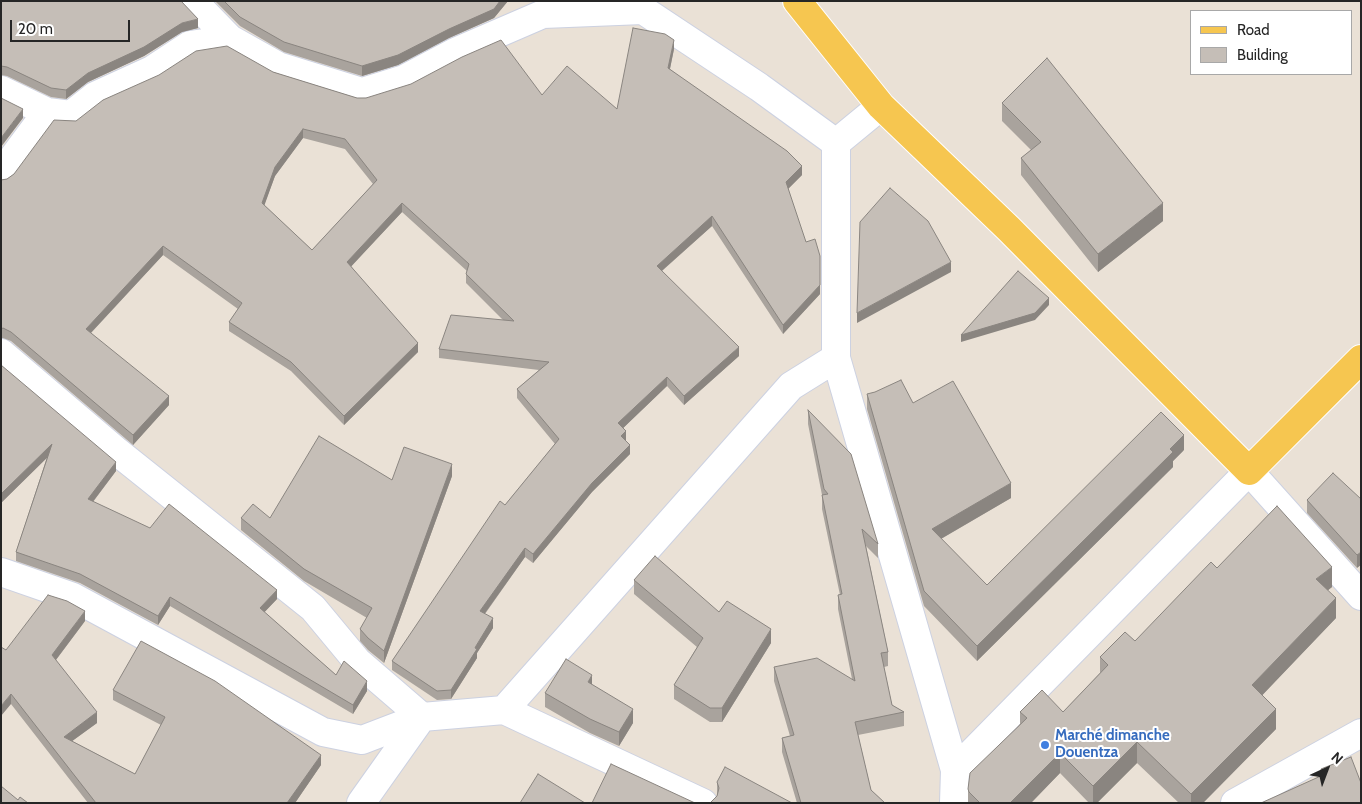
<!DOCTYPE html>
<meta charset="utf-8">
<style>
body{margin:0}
#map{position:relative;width:1362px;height:804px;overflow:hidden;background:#eae1d6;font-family:Cabin,sans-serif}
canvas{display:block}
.frame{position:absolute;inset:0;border:2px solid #262626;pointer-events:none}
.legend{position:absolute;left:1190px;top:10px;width:162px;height:65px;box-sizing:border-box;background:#fff;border:1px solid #a8a8a8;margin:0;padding:6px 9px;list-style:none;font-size:15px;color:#262626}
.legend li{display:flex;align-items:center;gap:10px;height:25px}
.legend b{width:25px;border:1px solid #a8a8a8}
.north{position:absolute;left:1302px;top:744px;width:50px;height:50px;-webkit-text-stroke:4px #fff;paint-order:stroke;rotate:43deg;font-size:14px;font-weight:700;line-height:20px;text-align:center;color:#262626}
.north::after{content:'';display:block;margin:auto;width:18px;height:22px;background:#262626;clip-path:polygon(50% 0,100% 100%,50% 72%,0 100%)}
.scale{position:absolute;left:10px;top:20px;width:120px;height:22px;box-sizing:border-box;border:2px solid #262626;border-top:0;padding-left:6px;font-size:15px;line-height:18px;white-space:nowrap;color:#262626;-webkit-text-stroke:4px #fff;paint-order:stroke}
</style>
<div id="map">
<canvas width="1362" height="804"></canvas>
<div class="frame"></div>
<ul class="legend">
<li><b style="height:6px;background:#f6c650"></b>Road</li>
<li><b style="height:14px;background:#c5beb7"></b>Building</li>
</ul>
<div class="north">N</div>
<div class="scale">20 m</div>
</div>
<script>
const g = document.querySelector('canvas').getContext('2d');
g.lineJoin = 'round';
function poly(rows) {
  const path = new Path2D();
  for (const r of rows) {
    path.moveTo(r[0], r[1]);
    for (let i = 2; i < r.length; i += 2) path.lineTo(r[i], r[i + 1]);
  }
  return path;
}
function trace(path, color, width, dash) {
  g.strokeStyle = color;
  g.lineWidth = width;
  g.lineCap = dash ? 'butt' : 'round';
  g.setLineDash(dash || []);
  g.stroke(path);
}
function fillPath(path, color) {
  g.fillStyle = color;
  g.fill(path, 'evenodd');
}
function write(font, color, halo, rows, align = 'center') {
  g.font = font + ' Cabin,sans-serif';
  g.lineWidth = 4;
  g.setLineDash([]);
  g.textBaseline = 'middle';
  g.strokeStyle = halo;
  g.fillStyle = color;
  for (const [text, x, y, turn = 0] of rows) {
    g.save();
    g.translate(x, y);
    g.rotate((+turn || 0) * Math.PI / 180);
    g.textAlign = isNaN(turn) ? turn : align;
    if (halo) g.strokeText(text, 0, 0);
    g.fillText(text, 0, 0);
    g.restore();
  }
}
const minor = poly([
 [193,1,230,39,278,66,362,92,404,79,455,52,543,14,643,10,759,87,836,143],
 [1,90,47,112,71,115,95,96,152,70,190,45,230,39],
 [881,106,836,143,836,358,955,770],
 [1,174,47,112],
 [1,353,115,450,313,608,357,661,422,717,504,710,703,803],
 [1,572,73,597,323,732,362,740,422,717,361,803],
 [504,710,791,386,836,358],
 [954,803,955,770,1249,471,1361,596],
 [1235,803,1361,733]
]);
const major = poly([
 [797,1,881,106,1009,229,1249,471,1361,359]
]);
trace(minor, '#ccd1e1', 30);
trace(major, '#fff', 30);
trace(minor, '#fff', 28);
trace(major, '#f6c650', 28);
fillPath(poly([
 [1,1,198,28,182,32,144,56,88,82,66,99,51,97,7,76,1,75],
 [215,1,508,1,494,18,449,38,398,65,362,76,284,52,240,26],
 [674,49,670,69,802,175,788,189,820,294,783,334,712,226,662,271,739,356,684,405,667,386,623,428,626,440,625,440,630,454,592,492,533,563,525,557,485,614,493,628,477,653,477,658,451,699,437,700,392,670,392,661,505,505,555,444,517,398,517,389,539,370,439,358,439,349,503,320,466,283,466,274,467,271,402,212,351,266,418,352,344,425,291,371,229,331,229,322,238,309,163,255,91,333,169,405,133,445,11,341,3,338,1,338,1,180,7,179,14,174,76,121,273,72,357,98,542,95,617,109],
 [303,138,345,149,373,184,312,250,264,205,275,176],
 [1002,103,1163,221,1098,272,1021,175,1021,158,1031,150,1002,121],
 [1,365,116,471,93,502,277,599,264,612,336,675,367,691,353,714,170,606,158,625,80,583,16,561,16,552,47,457,1,503],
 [867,394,913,403,1011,498,941,539,987,585,1184,450,1173,461,1173,467,977,661,924,606,867,409],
 [808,410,878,544,878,558,866,546,888,652,888,666,884,667,892,705,904,712,904,726,858,735,871,790,885,803,797,803,782,752,782,738,790,736,774,681,774,667,852,679,838,609,838,595,840,595,822,509,822,495,808,424],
 [452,476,384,663,368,650,360,641,360,629,367,618,304,581,241,530,241,518,270,518,392,480],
 [1361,499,1357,568,1307,513,1307,500],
 [1217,568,1332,587,1328,590,1336,618,1262,695,1276,729,1203,803,1179,803,1137,763,1097,803,1089,803,1060,773,1031,803,968,803,968,789,1020,724,1020,712,1063,712,1100,673,1100,657,1135,641],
 [634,580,719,612,771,643,722,722,710,722,674,699,674,685,697,647,634,594],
 [85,621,56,660,97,723,72,741,135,774,161,725,113,700,113,690,321,765,295,803,88,803,11,704,6,650],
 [592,685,633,723,619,746,590,733,545,707,545,693],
 [717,782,792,803,712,802,717,796]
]), '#a9a39d');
fillPath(poly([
 [500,1,508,1,494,18,449,38,398,65,362,76,362,66,449,29],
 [198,19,198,28,182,32,144,56,88,82,66,99,66,90,88,73,182,23],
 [674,40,674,49,668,78,668,68],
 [23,109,23,118,1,147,1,138],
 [303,129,303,138,275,176,262,212,262,203,275,167],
 [802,166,802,175,786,191,786,182],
 [402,203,402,212,347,271,347,262],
 [1163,203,1163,221,1098,272,1098,254],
 [712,216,712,226,657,275,657,266],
 [163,246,163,255,86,338,86,329],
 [951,262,951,272,857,323,857,313],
 [820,285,820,294,783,334,783,325],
 [1049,298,1049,305,1035,320,961,342,961,335],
 [418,343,418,352,344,425,344,416],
 [739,347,739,356,684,405,684,396],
 [667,377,667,386,618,433,618,423],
 [169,396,169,405,133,445,133,435],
 [626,431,626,440,621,445,621,436],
 [1184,435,1184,450,1173,461,1173,467,977,661,977,646],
 [52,444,52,453,1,503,1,494],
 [630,445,630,454,592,492,533,563,533,554,592,483],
 [116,462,116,471,88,508,88,499],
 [452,464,452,476,384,663,384,651],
 [1011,483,1011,498,932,544,932,529],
 [525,548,525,557,480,620,480,611],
 [1361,552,1361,565,1357,568,1357,555],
 [1332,567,1332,587,1316,600,1316,579],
 [277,590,277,599,260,617,260,608],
 [170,597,170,606,158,625,158,616],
 [1336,598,1336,618,1252,706,1252,685],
 [85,611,85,621,52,665,52,655],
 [493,618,493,628,477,653,477,658,451,699,451,690,475,648],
 [771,629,771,643,722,722,722,708],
 [592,675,592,689,588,682],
 [367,681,367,691,353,714,353,705],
 [11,694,11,704,1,716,1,706],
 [633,709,633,723,619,746,619,732],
 [1276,709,1276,729,1203,803,1191,803,1191,794],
 [97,712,97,723,64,747,64,737],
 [1137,742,1137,763,1097,803,1093,803,1093,786],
 [1060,753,1060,773,1031,803,1010,803],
 [321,755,321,765,295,803,287,803]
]), '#8a8580');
const building = poly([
 [1,1,181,1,198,19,182,23,144,47,88,73,66,90,51,88,7,67,1,66,1,1],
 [224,1,500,1,494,9,449,29,398,55,362,66,284,42,240,17,224,1],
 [633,28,665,34,674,40,668,68,787,151,802,166,786,182,806,242,815,239,820,256,820,285,783,325,712,216,657,266,739,347,684,396,667,377,618,423,626,431,621,436,630,445,592,483,533,554,525,548,480,611,493,618,476,646,475,648,477,649,451,690,437,691,392,661,500,501,505,505,559,439,517,389,549,362,439,349,451,315,514,321,466,274,469,264,402,203,347,262,418,343,344,416,291,362,229,322,242,303,163,246,86,329,169,396,133,435,11,332,3,328,1,329,1,180,7,179,14,174,54,120,76,121,103,100,159,75,196,51,227,46,273,72,357,98,366,98,411,84,462,57,501,40,542,95,567,66,617,109,633,28],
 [303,129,345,139,377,180,312,250,262,203,275,167,303,129],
 [1047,58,1163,203,1098,254,1021,158,1041,142,1002,103,1047,58],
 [1,98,23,109,1,138,1,98],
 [890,188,928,221,951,262,857,313,860,222,890,188],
 [1018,271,1049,298,1035,313,961,335,1018,271],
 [1,365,116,462,88,499,150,528,169,504,277,590,260,608,336,675,344,661,367,681,353,705,170,597,158,616,80,574,16,552,52,444,1,494,1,365],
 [901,380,913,403,953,381,1011,483,932,529,987,585,1161,412,1184,435,1170,449,1173,452,977,646,924,591,867,394,875,392,901,380],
 [808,410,851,454,878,544,862,529,888,652,881,653,892,705,904,712,855,722,871,790,885,803,801,803,782,738,794,735,774,667,817,658,855,681,838,595,842,594,822,495,828,494,824,489,808,410],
 [319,436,392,480,404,447,452,464,384,651,368,638,360,629,372,608,304,569,241,518,253,504,270,518,319,436],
 [1333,473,1361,499,1361,552,1357,555,1307,500,1333,473],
 [1277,506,1332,567,1316,579,1336,598,1252,685,1276,709,1191,794,1137,742,1093,786,1060,753,1010,803,980,803,969,792,968,789,970,773,1027,718,1020,712,1042,690,1063,712,1108,665,1100,657,1125,632,1135,641,1211,562,1217,568,1277,506],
 [655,556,719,612,727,601,771,629,722,708,710,708,674,685,703,638,634,580,655,556],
 [48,595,67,601,85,611,52,655,97,712,64,737,135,774,165,717,113,690,141,641,215,681,321,755,287,803,96,803,11,694,1,706,1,647,6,650,48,595],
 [566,659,592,675,588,682,633,709,619,732,590,719,545,693,566,659],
 [1351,757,1361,783,1361,803,1261,803,1323,775,1321,769,1351,757],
 [611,764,695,803,592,803,611,764],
 [725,767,792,803,710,803,717,796,719,788,717,782,725,767],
 [538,774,585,803,520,803,538,774],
 [1,786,18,800,20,797,28,803,1,803,1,786]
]);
fillPath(building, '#c5beb7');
trace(building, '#8a8580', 1);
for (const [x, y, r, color] of [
 [1045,745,5,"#3f7fe0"]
]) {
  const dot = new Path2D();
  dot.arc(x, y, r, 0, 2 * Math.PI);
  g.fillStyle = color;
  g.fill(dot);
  trace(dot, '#fff', 2);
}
write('bold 15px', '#366cbe', '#fff', [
 ["Marché dimanche",1055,736],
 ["Douentza",1055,753]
], 'left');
</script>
